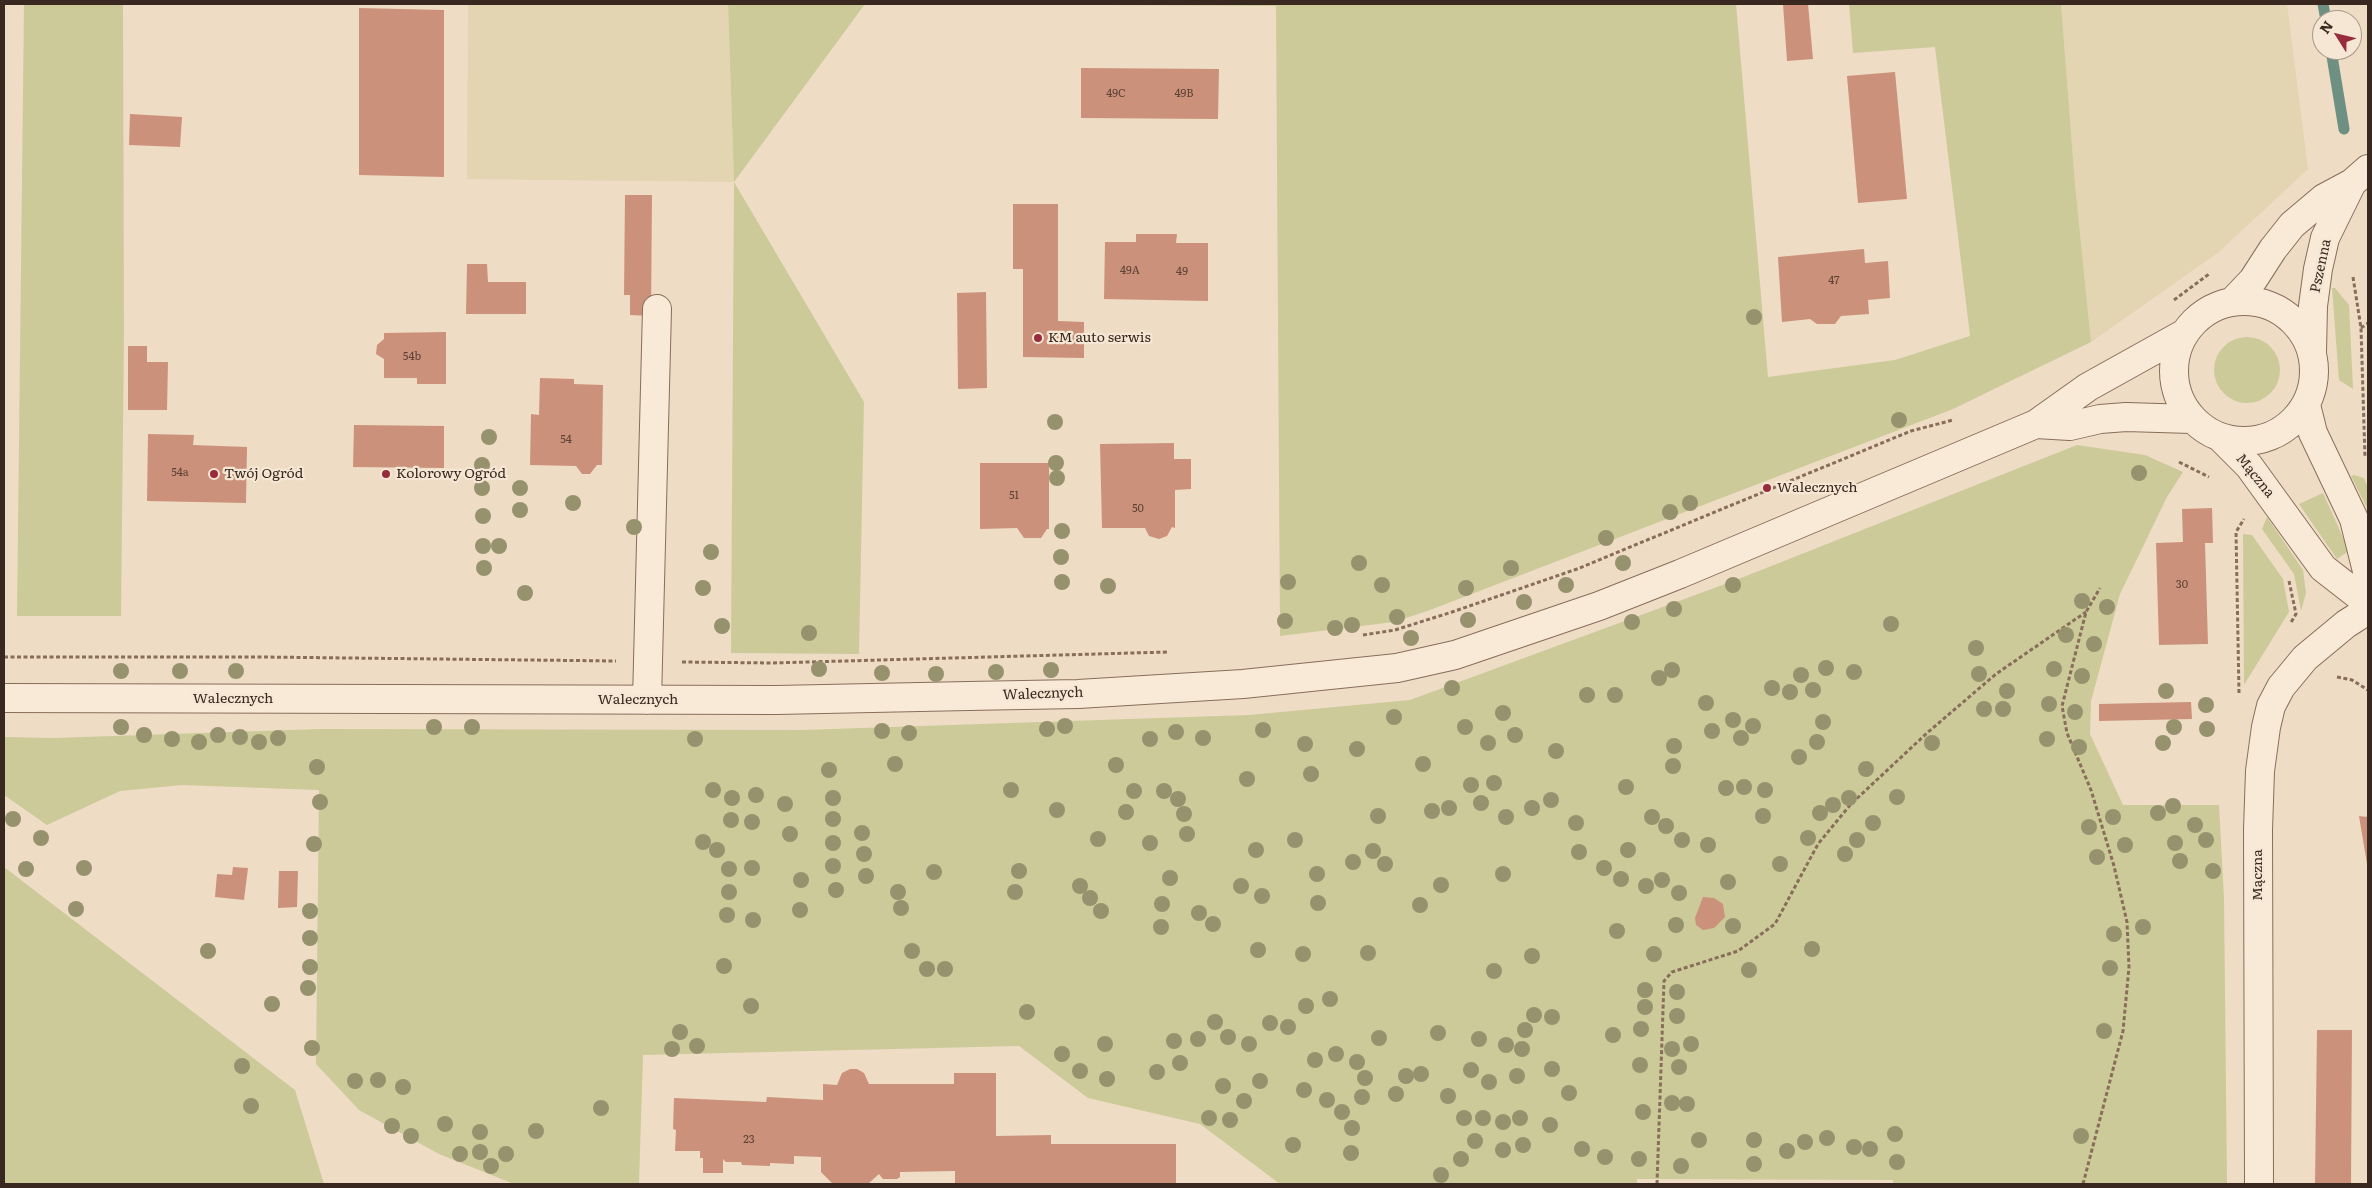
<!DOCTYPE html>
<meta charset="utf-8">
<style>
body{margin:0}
#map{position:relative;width:2372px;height:1188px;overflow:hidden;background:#eedcc5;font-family:Literata,serif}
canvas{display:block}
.frame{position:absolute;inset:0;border:5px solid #39281f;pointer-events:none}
.north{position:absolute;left:2312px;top:10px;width:50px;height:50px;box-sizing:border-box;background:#f5e7d4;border:1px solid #aa9b8c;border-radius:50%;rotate:306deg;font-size:14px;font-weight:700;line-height:20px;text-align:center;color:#39281f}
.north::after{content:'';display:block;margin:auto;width:18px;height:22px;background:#972c3c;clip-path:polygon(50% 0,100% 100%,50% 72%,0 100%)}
</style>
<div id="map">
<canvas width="2372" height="1188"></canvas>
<div class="frame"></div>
<div class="north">N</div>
</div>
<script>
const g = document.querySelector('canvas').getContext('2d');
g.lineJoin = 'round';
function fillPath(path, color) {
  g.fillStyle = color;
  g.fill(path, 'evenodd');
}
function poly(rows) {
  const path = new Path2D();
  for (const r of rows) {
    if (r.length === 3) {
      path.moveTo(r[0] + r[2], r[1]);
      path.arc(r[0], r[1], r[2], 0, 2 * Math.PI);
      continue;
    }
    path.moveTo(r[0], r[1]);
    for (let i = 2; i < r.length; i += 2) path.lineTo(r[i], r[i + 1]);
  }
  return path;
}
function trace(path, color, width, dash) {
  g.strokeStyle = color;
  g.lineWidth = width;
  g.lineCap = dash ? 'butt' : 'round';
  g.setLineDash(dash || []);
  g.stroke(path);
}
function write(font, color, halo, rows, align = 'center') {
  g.font = font + ' Literata,serif';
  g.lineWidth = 4.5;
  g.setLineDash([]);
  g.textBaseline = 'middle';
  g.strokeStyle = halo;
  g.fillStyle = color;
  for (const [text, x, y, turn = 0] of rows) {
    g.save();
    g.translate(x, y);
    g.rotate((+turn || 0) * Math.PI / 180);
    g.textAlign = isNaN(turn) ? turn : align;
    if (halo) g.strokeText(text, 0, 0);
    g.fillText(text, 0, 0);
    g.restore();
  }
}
fillPath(poly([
 [468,4,728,4,734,182,467,179],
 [2061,4,2287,4,2308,169,2219,252,2091,342,2075,184]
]), '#e3d4b2');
fillPath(poly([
 [24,4,123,4,124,333,121,616,17,616],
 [728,4,865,4,734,182,864,402,859,654,731,653,734,182],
 [950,4,1736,4,1768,377,1895,360,1970,336,1935,47,1853,53,1849,4,2061,4,2075,184,2091,342,1953,409,1430,610,1394,622,1280,636,1276,6],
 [2332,288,2335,288,2349,305,2353,389,2339,380],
 [2247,370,33],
 [2077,445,2145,455,2183,472,2167,497,2120,594,2091,701,2090,734,2123,805,2219,805,2224,898,2227,1184,1893,1184,1893,1180,1637,1179,1637,1184,1280,1184,1200,1124,1088,1098,1019,1046,643,1055,639,1184,514,1184,439,1154,359,1110,316,1064,319,790,182,785,120,791,47,825,4,795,4,737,54,738,320,729,802,730,1249,715,1410,700,1736,580],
 [2354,475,2364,478,2368,488,2368,510,2351,476],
 [2323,493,2349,551,2337,559,2299,504],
 [2267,517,2303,570,2306,593,2301,611,2294,574,2262,529],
 [2243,534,2252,535,2283,579,2289,612,2244,685],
 [4,867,295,1090,324,1184,4,1184]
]), '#ccca99');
trace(poly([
 [2323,4,2326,20],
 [2331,50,2344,129]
]), '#6d9082', 11);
fillPath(poly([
 [1783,4,1808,4,1813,59,1787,61],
 [359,8,444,10,444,177,359,175],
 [1081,68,1219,69,1218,119,1081,118],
 [1895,72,1907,199,1858,203,1847,76],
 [130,114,182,117,180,147,129,145],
 [625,195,652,195,651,316,630,315,630,295,624,295],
 [1013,204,1058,204,1058,321,1084,322,1084,358,1023,357,1023,269,1013,269],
 [1136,234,1177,234,1176,243,1208,243,1208,301,1104,299,1105,242,1136,242],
 [1864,249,1865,263,1888,261,1890,298,1868,300,1869,314,1841,316,1835,324,1817,324,1810,319,1782,322,1778,257],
 [467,264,487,264,488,282,526,282,526,314,466,314],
 [986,292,987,388,958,389,957,293],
 [446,332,446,384,417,384,417,378,384,378,384,359,376,354,377,345,384,339,384,333],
 [128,346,147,346,147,362,168,362,167,410,128,410],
 [540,378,574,379,574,384,603,385,602,465,597,465,590,474,582,474,576,466,530,465,531,414,539,415],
 [354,425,444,426,444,468,353,467],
 [148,434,194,435,193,445,247,447,246,503,147,501],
 [1174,443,1174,459,1191,459,1191,489,1175,490,1175,528,1172,527,1167,536,1159,539,1149,536,1145,528,1102,528,1100,444],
 [980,463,1049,463,1049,529,1047,529,1041,538,1024,538,1017,528,980,529],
 [2212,508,2213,543,2205,543,2208,644,2159,645,2156,543,2183,542,2182,509],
 [2191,702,2192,719,2099,721,2099,704],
 [2359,816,2368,817,2368,864,2367,864],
 [233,867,248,868,244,900,215,897,217,874,232,875],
 [279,871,298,871,297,907,278,908],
 [1703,897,1714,898,1723,904,1725,917,1714,928,1703,930,1696,925,1695,918],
 [2317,1030,2352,1030,2351,1184,2315,1184],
 [850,1069,857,1069,864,1073,869,1084,954,1084,954,1073,996,1073,996,1136,1051,1135,1051,1144,1176,1144,1176,1184,955,1184,955,1171,900,1172,900,1177,897,1179,883,1179,879,1174,868,1184,833,1184,821,1172,821,1157,794,1156,794,1164,770,1163,770,1166,742,1165,741,1162,726,1162,723,1159,723,1173,703,1173,703,1158,700,1158,700,1151,675,1151,676,1130,673,1129,674,1098,766,1102,767,1097,823,1100,823,1084,837,1085,842,1073]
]), '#cc917b');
const minor = poly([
 [2244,371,70],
 [2232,302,2253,280,2273,249,2292,225,2324,198,2352,183,2368,169],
 [2312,352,2313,306,2318,269,2325,238,2352,183],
 [2306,405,2313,433,2354,519,2368,575],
 [2036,424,2070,426,2100,419,2126,417,2192,419],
 [2221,438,2249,466,2323,568,2368,603],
 [4,698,776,700,968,696,1078,694,1243,684,1397,668,1455,655,1599,606,1680,574,2036,424,2088,387,2185,333],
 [647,700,657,309],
 [2259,1184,2258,830,2260,771,2266,727,2271,706,2281,687,2305,658,2346,624,2368,610]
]);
trace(minor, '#896d5b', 30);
trace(poly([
 [2353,277,2361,328,2365,458],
 [2174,300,2209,274],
 [2361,328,2368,323],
 [2179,462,2209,477],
 [2289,581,2296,614,2290,624],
 [1363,635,1395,630,1452,612,1577,569,1911,431,1953,420],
 [4,657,261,657,616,661],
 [682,662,772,663,1168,652],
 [2337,677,2352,680,2368,690],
 [2239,693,2236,532,2244,519],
 [1657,1184,1664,981,1672,972,1738,951,1775,924,1818,844,1851,804,1927,733,1996,674,2086,612],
 [2083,1184,2123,1031,2129,967,2127,922,2114,866,2091,790,2067,733,2062,706,2086,612,2100,588]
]), '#896d5b', 3, [4, 2.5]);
trace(minor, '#f9ead8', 28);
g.fillStyle = '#97926e';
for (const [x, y] of [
 [1754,317],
 [1899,420],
 [1055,422],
 [489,437],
 [1056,463],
 [482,465],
 [2139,473],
 [1057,478],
 [482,488],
 [520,488],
 [573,503],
 [1690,503],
 [520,510],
 [1670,512],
 [483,516],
 [634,527],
 [1062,531],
 [1606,538],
 [483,546],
 [499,546],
 [711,552],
 [1061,557],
 [1359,563],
 [1623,563],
 [484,568],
 [1511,568],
 [1062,582],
 [1288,582],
 [1382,585],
 [1566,585],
 [1733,585],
 [1108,586],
 [703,588],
 [1466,588],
 [525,593],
 [2082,601],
 [1524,602],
 [2107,607],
 [1674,609],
 [1397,617],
 [1468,620],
 [1285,621],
 [1632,622],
 [1891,624],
 [1352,625],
 [722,626],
 [1335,628],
 [809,633],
 [2066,635],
 [1411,638],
 [2094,644],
 [1976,648],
 [1826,668],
 [819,669],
 [2054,669],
 [1051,670],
 [1672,670],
 [121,671],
 [180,671],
 [236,671],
 [996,672],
 [1854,672],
 [882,673],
 [936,674],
 [1979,674],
 [1801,675],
 [2082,676],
 [1659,678],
 [1452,688],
 [1772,688],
 [1813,690],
 [2007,691],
 [2166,691],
 [1790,692],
 [1587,695],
 [1615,695],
 [1706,703],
 [2049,704],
 [2206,705],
 [1984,709],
 [2003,709],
 [2075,712],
 [1503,713],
 [1394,717],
 [1733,720],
 [1823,722],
 [1065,726],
 [1753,726],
 [121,727],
 [434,727],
 [472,727],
 [1465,727],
 [2174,727],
 [1047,729],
 [2207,729],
 [1263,730],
 [882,731],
 [1712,731],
 [1176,732],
 [909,733],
 [144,735],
 [218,735],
 [1515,735],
 [240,737],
 [278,738],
 [1203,738],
 [1741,738],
 [172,739],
 [695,739],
 [1150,739],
 [2047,739],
 [199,742],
 [259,742],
 [1817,742],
 [1488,743],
 [1932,743],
 [2163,743],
 [1305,744],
 [1674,746],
 [2079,747],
 [1357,749],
 [1556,751],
 [1799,757],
 [895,764],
 [1423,764],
 [1116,765],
 [1673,766],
 [317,767],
 [1866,769],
 [829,770],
 [1311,774],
 [1247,779],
 [1494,783],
 [1471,785],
 [1626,787],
 [1744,787],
 [1726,788],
 [713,790],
 [1011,790],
 [1765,790],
 [1134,791],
 [1164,791],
 [756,795],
 [1897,797],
 [732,798],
 [833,798],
 [1849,798],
 [1178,799],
 [1551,800],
 [320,802],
 [1481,803],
 [785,804],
 [1833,805],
 [2173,806],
 [1449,808],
 [1532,808],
 [1057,810],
 [1432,811],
 [1126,812],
 [1820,813],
 [2158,813],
 [1184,814],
 [1378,816],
 [1763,816],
 [1506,817],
 [1652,817],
 [2113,817],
 [13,819],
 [833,819],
 [731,820],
 [752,822],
 [1576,823],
 [1873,823],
 [2195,825],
 [1666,826],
 [2089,827],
 [862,833],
 [790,834],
 [1187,834],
 [41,838],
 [1808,838],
 [1098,839],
 [1295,840],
 [1682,840],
 [1857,840],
 [2206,840],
 [703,842],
 [833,843],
 [1150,843],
 [2175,843],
 [314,844],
 [1708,845],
 [2125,845],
 [717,850],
 [1256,850],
 [1628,850],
 [1373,851],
 [1579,852],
 [864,854],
 [1845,854],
 [2097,857],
 [2180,861],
 [1353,862],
 [1385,864],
 [1780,864],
 [833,866],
 [84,868],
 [752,868],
 [1604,868],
 [26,869],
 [729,869],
 [1019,871],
 [2213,871],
 [934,872],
 [1317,874],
 [1503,874],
 [866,876],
 [1170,878],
 [1621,879],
 [801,880],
 [1662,880],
 [1728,882],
 [1441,885],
 [1080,886],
 [1241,886],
 [1646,886],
 [836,890],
 [729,892],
 [898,892],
 [1015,892],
 [1679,893],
 [1262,896],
 [1090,898],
 [1318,903],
 [1162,904],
 [1420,905],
 [901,908],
 [76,909],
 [800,910],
 [310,911],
 [1101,911],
 [1199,913],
 [727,915],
 [753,920],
 [1213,924],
 [1676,925],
 [1733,926],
 [1161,927],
 [2143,927],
 [1617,931],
 [2114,934],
 [310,938],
 [1812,949],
 [1258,950],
 [208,951],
 [912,951],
 [1368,953],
 [1303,954],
 [1654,954],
 [1532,956],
 [724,966],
 [310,967],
 [2110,968],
 [927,969],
 [945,969],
 [1749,970],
 [1494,971],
 [308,988],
 [1645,990],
 [1677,992],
 [1330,999],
 [272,1004],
 [751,1006],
 [1306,1006],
 [1645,1007],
 [1027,1012],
 [1534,1015],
 [1677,1016],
 [1552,1017],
 [1215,1022],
 [1270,1023],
 [1288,1027],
 [1641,1029],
 [1525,1030],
 [2104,1031],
 [680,1032],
 [1438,1033],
 [1613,1035],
 [1228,1037],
 [1379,1038],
 [1198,1039],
 [1479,1039],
 [1174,1041],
 [1105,1044],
 [1249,1044],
 [1691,1044],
 [1506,1045],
 [697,1046],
 [312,1048],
 [672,1049],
 [1522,1049],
 [1672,1049],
 [1062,1054],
 [1336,1054],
 [1315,1060],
 [1357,1062],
 [1180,1063],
 [1640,1065],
 [242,1066],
 [1679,1067],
 [1552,1069],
 [1471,1070],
 [1080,1071],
 [1157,1072],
 [1421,1074],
 [1406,1076],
 [1517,1076],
 [1365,1078],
 [1107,1079],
 [378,1080],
 [355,1081],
 [1260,1081],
 [1489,1082],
 [1223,1086],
 [403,1087],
 [1304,1090],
 [1569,1093],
 [1396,1094],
 [1448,1096],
 [1362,1097],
 [1327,1100],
 [1244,1101],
 [1672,1103],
 [1687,1104],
 [251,1106],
 [601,1108],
 [1342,1112],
 [1643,1112],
 [1209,1118],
 [1464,1118],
 [1483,1118],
 [1520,1118],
 [1230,1120],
 [1503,1122],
 [445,1124],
 [1550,1125],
 [392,1126],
 [1352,1128],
 [536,1131],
 [480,1132],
 [1895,1134],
 [411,1136],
 [2081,1136],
 [1827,1138],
 [1699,1140],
 [1754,1140],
 [1475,1141],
 [1805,1142],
 [1293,1145],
 [1523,1145],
 [1854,1147],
 [1582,1149],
 [1870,1149],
 [1503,1150],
 [1787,1151],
 [480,1152],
 [1351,1153],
 [460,1154],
 [506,1154],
 [1605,1157],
 [1461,1159],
 [1639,1159],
 [1897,1162],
 [1754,1164],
 [491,1166],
 [1681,1166],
 [1441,1175]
]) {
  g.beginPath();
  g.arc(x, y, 8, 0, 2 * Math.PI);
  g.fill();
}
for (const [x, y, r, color] of [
 [1038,338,5,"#972c3c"],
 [214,474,5,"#972c3c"],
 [386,474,5,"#972c3c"],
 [1767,488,5,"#972c3c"]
]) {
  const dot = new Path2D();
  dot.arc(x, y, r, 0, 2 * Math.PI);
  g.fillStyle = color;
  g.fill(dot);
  trace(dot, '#f5e7d4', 2);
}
write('11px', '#5e4236', null, [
 ["49C",1116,94],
 ["49B",1184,94],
 ["49A",1130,271],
 ["49",1182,272],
 ["47",1834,281],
 ["54b",412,357],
 ["54",566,440],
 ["54a",180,473],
 ["51",1014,496],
 ["50",1138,509],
 ["30",2182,585],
 ["23",749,1140]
]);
write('14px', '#39281f', '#f5e7d4', [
 ["Pszenna",2321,266,-78],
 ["Mączna",2255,476,51],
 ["Walecznych",1043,694,-2],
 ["Walecznych",233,699],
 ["Walecznych",638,700],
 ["Mączna",2258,875,-90]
]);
write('14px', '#39281f', '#f5e7d4', [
 ["KM auto serwis",1048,338],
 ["Twój Ogród",224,474],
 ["Kolorowy Ogród",396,474],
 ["Walecznych",1777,488]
], 'left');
</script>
